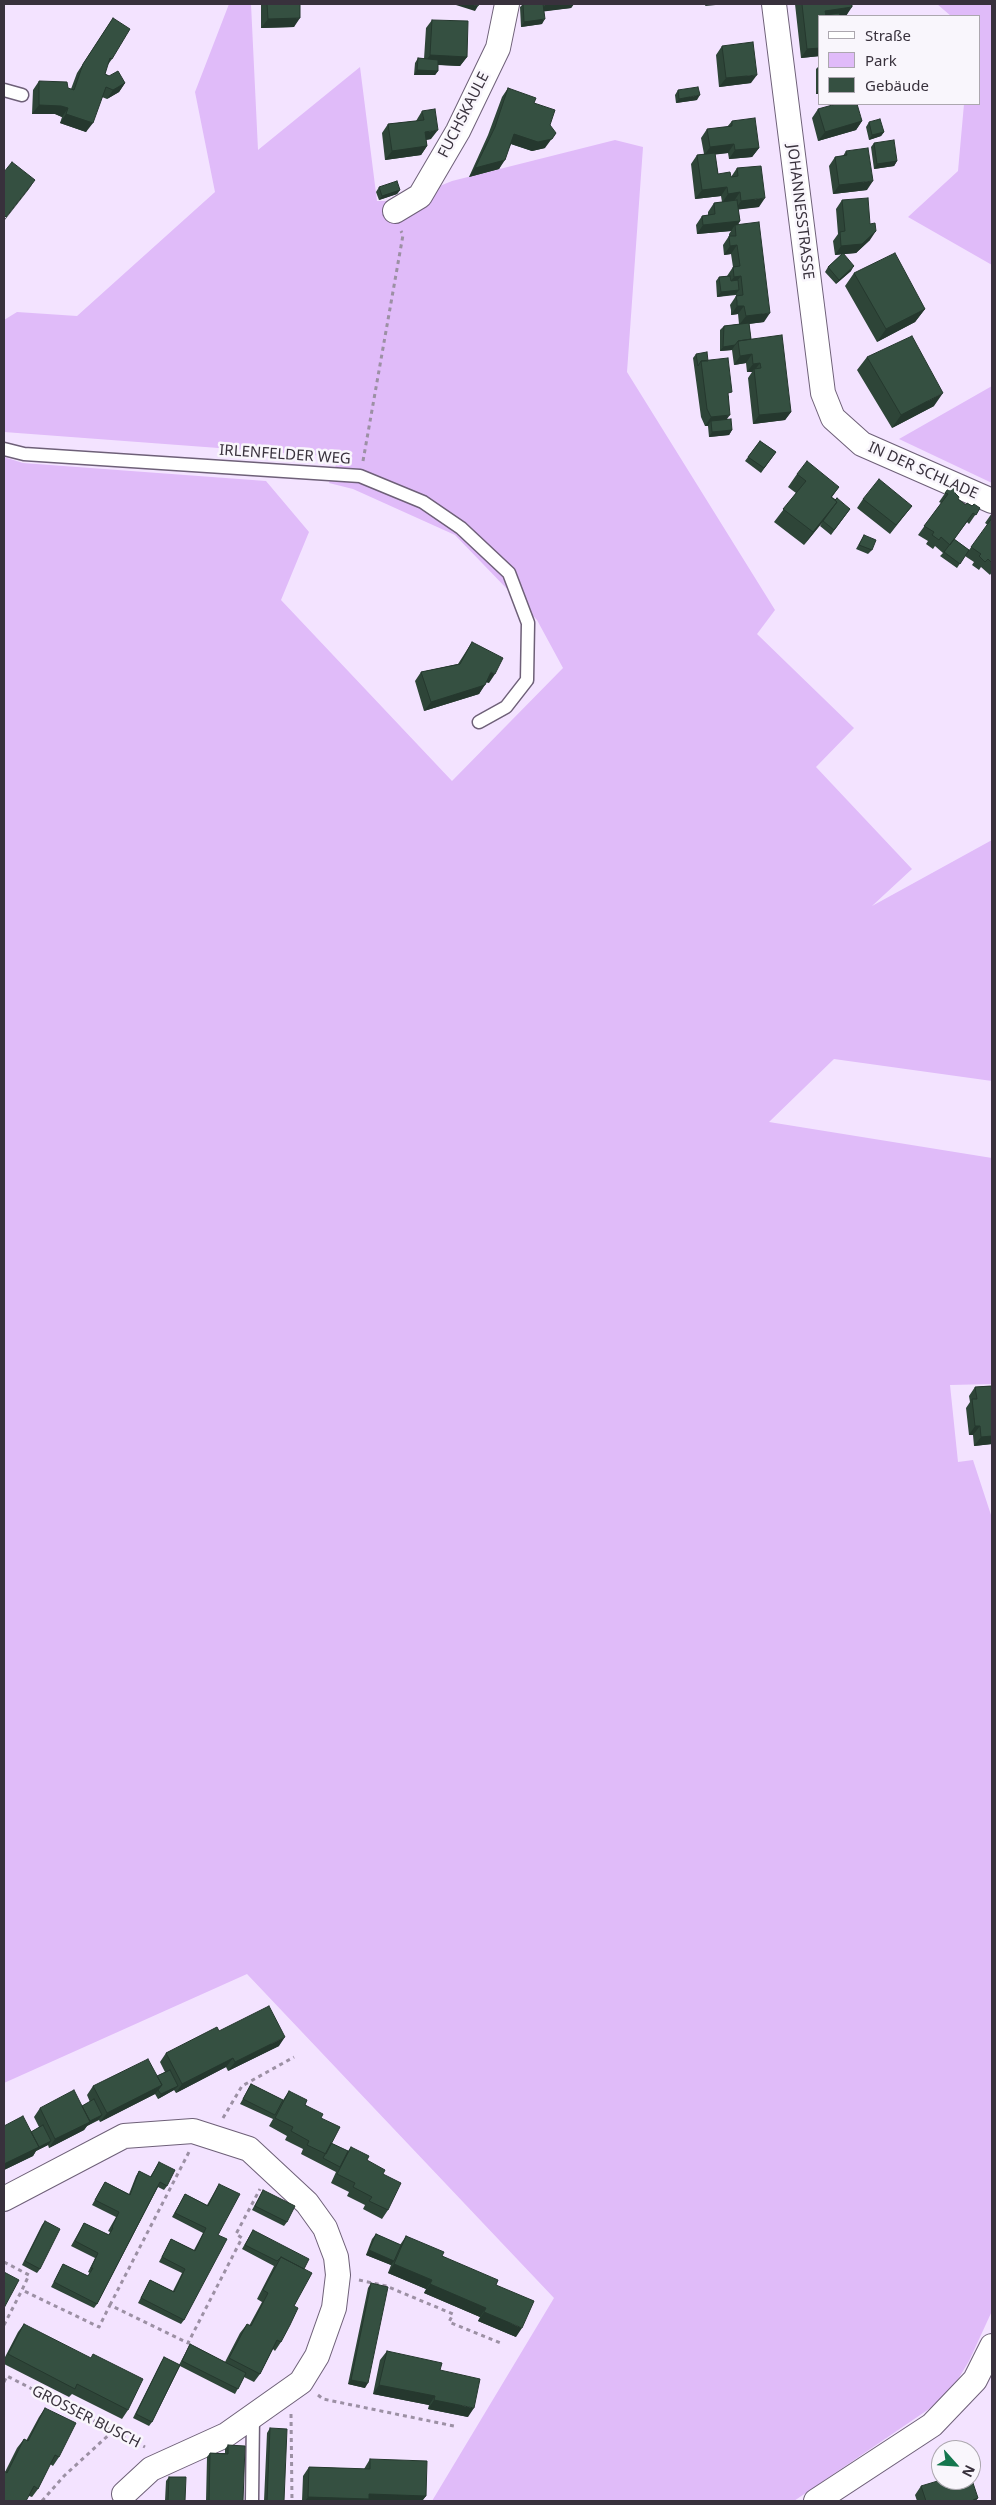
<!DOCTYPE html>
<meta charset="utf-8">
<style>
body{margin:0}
#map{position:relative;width:996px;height:2505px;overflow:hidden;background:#f3e3ff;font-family:"Noto Sans",sans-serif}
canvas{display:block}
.frame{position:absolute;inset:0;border:5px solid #38313c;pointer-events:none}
.legend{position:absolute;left:818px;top:15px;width:162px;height:90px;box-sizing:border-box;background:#f9f6fc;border:1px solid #aca7af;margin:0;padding:6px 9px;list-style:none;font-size:15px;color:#38313c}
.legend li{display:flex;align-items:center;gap:10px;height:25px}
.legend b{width:25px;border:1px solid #aca7af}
.north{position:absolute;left:931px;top:2440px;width:50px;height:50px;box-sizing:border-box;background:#f9f6fc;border:1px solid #aca7af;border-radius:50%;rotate:116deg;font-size:14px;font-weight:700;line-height:20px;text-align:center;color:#38313c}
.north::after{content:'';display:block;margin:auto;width:18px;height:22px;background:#15774e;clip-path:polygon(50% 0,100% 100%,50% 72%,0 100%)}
</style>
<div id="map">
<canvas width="996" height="2505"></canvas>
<div class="frame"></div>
<ul class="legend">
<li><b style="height:6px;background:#fff"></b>Straße</li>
<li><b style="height:14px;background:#e0bbf9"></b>Park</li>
<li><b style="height:14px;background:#355041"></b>Gebäude</li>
</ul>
<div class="north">N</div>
</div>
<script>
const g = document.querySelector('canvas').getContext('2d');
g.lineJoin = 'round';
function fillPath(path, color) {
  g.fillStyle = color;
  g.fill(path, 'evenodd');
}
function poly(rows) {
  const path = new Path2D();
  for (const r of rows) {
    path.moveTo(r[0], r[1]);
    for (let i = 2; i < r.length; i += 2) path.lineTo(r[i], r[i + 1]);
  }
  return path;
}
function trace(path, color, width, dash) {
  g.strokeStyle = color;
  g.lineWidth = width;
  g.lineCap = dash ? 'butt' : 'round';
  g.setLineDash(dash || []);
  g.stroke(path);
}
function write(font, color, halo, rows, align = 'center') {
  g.font = font + ' "Noto Sans",sans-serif';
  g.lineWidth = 5;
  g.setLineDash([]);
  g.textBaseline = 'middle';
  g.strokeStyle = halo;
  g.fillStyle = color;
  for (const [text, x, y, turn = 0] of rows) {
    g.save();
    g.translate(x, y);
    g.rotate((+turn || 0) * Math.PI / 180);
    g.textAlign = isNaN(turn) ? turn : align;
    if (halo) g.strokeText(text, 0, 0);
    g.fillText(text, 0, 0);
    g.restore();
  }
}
fillPath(poly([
 [229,4,251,4,258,150,360,67,377,201,403,201,452,181,615,140,643,147,627,372,775,610,757,634,854,728,816,767,912,869,872,906,992,840,992,1081,834,1059,769,1122,992,1158,992,1384,950,1385,958,1462,973,1460,992,1518,992,2311,969,2361,948,2396,794,2501,432,2501,554,2298,247,1974,4,2083,4,457,23,463,266,481,309,532,281,600,452,781,563,668,537,620,455,535,353,489,329,483,339,457,4,432,4,320,17,312,77,316,215,192,195,92],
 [937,4,992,4,992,265,908,217,958,171,964,104,980,104,980,16,951,16],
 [992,386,992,483,899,439]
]), '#e0bbf9');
const lane = poly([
 [4,90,22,95],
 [4,449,24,454,360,476,423,502,461,528,509,573,528,623,527,680,506,707,479,722],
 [252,2500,253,2416]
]);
const street = poly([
 [774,4,823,393,833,418,862,444,992,501],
 [395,211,420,196,458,131,498,48,507,4],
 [4,2199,124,2136,193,2131,249,2149,307,2203,325,2228,336,2257,338,2275,334,2308,317,2356,301,2382,226,2435,151,2469,124,2494],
 [816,2501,932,2425,975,2380,992,2346]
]);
trace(lane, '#6e6078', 15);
trace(street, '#6e6078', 26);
trace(poly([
 [363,461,403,235,401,231],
 [223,2118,242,2086,294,2057],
 [4,2262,29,2275,22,2290,99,2327,110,2305,188,2343,242,2238,236,2234,260,2189],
 [359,2280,386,2286,453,2314,449,2322,503,2344],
 [110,2305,189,2152],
 [4,2325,22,2290],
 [4,2382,7,2376,145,2447],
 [318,2395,323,2399,454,2426],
 [291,2414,292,2501],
 [42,2501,64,2476,113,2431]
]), '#9c90a4', 3, [4, 4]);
trace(lane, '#fff', 12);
trace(street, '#fff', 24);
fillPath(poly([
 [261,4,300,4,294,27,261,28],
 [523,4,574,4,571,8,544,11,542,24,521,27,520,7],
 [795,4,852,4,846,16,820,16,820,56,801,58],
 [113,18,112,59,107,66,105,74,125,83,119,92,107,99,102,97,86,132,60,123,62,117,55,114,32,114,33,90,39,81,71,89,77,73],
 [432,20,467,57,460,66,438,65,438,71,435,75,414,75,415,63,418,58,424,59,426,28],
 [722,46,751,83,719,87,716,55],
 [820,65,820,94,816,94,816,69],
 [508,88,534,103,545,148,532,151,511,144,499,169,469,177,488,135,502,97],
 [678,90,697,100,676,103,675,95],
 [818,109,862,121,856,130,818,141,812,118],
 [422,111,431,139,426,140,427,146,421,155,385,160,382,133,388,124,416,121],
 [732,121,759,148,752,157,729,159,728,153,715,154,718,174,731,177,737,168,759,207,738,209,740,221,738,225,764,322,749,324,751,339,791,412,785,420,753,424,748,378,752,372,747,372,746,363,734,365,732,350,720,351,720,330,724,326,739,324,738,314,731,315,731,310,730,305,736,296,736,295,717,297,716,281,719,277,727,276,733,267,731,254,724,255,723,245,729,236,729,234,731,231,697,234,696,225,702,216,708,215,708,212,714,203,722,202,721,196,695,199,691,164,697,155,704,154,701,138,707,129,727,127],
 [869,122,884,132,881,136,869,140,866,127],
 [874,143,897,161,894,166,874,169,871,147],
 [846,151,867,190,833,194,829,166,835,157,843,156],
 [379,187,400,190,397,194,379,200,376,192],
 [842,200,870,240,856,253,843,254,851,271,836,284,825,272,828,267,842,254,835,255,833,241,838,234,836,209],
 [854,273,925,309,915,322,877,342,845,286],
 [696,354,708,361,729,397,727,419,732,430,729,435,709,437,708,426,705,426,701,417,693,358],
 [867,357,934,406,892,428,857,370],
 [760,441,776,452,761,473,745,461],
 [797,474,839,487,832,497,850,509,831,535,820,526,822,523,804,545,774,522,796,493,788,487],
 [950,486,958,499,966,505,980,508,969,524,967,522,954,539,969,550,988,525,985,523,992,513,992,572,990,575,981,567,979,570,972,565,974,562,965,556,957,568,940,556,943,553,935,546,933,549,926,544,928,541,918,535,941,503,939,502],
 [863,499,912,506,890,534,857,508],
 [864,535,872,550,868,554,856,549],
 [472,642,489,683,486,682,479,694,424,711,415,681,421,672,458,664],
 [992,1386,992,1444,974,1446,973,1435,969,1435,966,1408,970,1402,969,1396,975,1387],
 [219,2031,279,2046,228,2071,226,2067,176,2093,174,2090,158,2099,155,2094,100,2122,99,2120,87,2126,84,2130,49,2148,48,2145,36,2151,33,2156,4,2170,4,2126,31,2132,39,2127,34,2117,40,2108,82,2106,90,2102,87,2095,93,2086,157,2076,165,2072,160,2062,166,2053],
 [251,2084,283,2100,289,2091,321,2118,331,2143,348,2151,351,2147,383,2174,388,2210,382,2219,363,2209,365,2205,347,2196,349,2192,331,2183,336,2172,301,2154,303,2149,285,2140,287,2136,269,2126,273,2119,240,2104],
 [159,2162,167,2186,164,2190,158,2187,97,2304,94,2308,51,2287,63,2264,88,2276,90,2273,88,2272,95,2258,71,2246,84,2223,109,2235,110,2232,108,2231,116,2217,92,2205,105,2182,129,2194,136,2176,139,2171,150,2177],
 [219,2184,218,2235,184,2320,181,2324,138,2303,150,2280,173,2291,182,2273,159,2262,171,2239,194,2250,203,2233,172,2217,185,2194,207,2205],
 [263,2190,287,2222,284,2226,252,2210],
 [45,2221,40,2269,37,2273,22,2265,42,2225],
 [253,2230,304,2269,294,2306,281,2342,275,2351,273,2349,260,2374,254,2382,244,2377,235,2394,180,2366,152,2422,149,2426,133,2418,161,2362,164,2357,179,2365,190,2344,225,2362,240,2333,247,2324,249,2326,262,2302,257,2299,274,2266,242,2249],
 [376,2234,400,2245,406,2236,442,2256,496,2285,516,2337,478,2321,480,2317,424,2293,426,2289,388,2273,391,2265,366,2255,372,2239],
 [371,2283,365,2388,348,2384,368,2288],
 [24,2324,128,2410,122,2419,72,2394,69,2397,4,2364,4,2359,18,2332],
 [387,2351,440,2370,468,2417,428,2409,429,2405,373,2394,380,2360],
 [45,2408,59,2457,53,2466,50,2464,38,2489,32,2497,29,2496,5,2472,17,2448,24,2439,26,2441,39,2417],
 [270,2428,284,2501,264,2501,267,2433],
 [228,2445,243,2501,206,2501,207,2457,210,2453,225,2453,225,2449],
 [370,2459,426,2496,422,2501,302,2501,303,2476,309,2467,364,2469],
 [169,2477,185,2501,165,2501,166,2481],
 [921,2486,978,2498,976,2501,917,2501,915,2495]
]), '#2e4538');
fillPath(poly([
 [457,4,470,4,478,6,475,11,456,5],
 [546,4,574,4,571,8,540,12],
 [706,4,726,4,705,6],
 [852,7,846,16,822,16,825,11],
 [300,18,294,27,261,28,268,19],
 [545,19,542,24,521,27,524,22],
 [820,48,820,56,801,58,807,49],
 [430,55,467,57,460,66,424,64],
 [417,70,438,71,435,75,414,75],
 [757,75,751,83,719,87,726,78],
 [125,83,119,92,107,99,113,90],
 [819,89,820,89,820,94,816,94],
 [700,95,697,100,676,103,679,99],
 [39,105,61,106,68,108,62,117,55,114,32,114],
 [66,114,93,123,86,132,60,123],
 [862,121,856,130,818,141,825,132],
 [438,130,431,139,419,141,425,132],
 [884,132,881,136,869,140,872,135],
 [556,133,545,148,532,151,508,143,514,134],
 [734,144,728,153,704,156,710,147],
 [427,146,421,155,385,160,392,151],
 [759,148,752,157,729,159,735,150],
 [505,160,499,169,469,177,475,168],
 [897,161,894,166,874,169,877,164],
 [35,180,29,189,4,221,4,220],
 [873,181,867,190,833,194,839,185],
 [727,187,721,196,695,199,702,190],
 [400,190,397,194,379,200,382,196],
 [740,192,734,201,722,203,728,194],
 [765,198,759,207,735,210,741,201],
 [740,221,735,228,735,225,731,231,697,234,703,225],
 [876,231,870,240,856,253,835,255,841,246],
 [737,245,731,254,724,255,730,246],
 [854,266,851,271,836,284,839,280],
 [741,276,735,284,728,285,734,277],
 [739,290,736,294,717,297,721,292],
 [737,306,744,306,738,314,731,315],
 [925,309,915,322,877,342,886,329],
 [770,313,764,322,739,325,746,316],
 [735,345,732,350,720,351,723,347],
 [752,354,746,363,734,365,740,356],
 [760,363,754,371,754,369,752,372,747,372,753,364],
 [943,393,934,406,892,428,901,415],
 [791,412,785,420,753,424,759,415],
 [730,415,724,423,711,421,708,426,705,426,711,417],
 [732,430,729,435,709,437,712,432],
 [837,502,828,515,804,545,813,532],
 [491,672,495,674,489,683,484,681],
 [485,685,479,694,424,711,431,702],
 [975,1426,980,1426,973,1435,969,1435],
 [992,1436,992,1444,974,1446,981,1437],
 [285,2037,279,2046,228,2071,235,2062],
 [233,2058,226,2067,176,2093,182,2084],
 [162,2085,155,2094,100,2122,107,2113],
 [178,2086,174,2090,158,2099,161,2094],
 [102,2115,99,2119,87,2126,84,2130,49,2148,55,2139],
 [51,2141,48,2145,36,2151,33,2156,4,2170,4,2164],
 [369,2250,394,2261,391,2265,366,2255],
 [394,2264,432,2280,426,2289,388,2273],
 [430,2284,486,2308,480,2317,424,2293],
 [484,2312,522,2328,516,2337,478,2321],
 [351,2380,368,2383,365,2388,348,2384],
 [379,2385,435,2396,429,2405,373,2394],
 [434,2400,474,2408,468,2417,428,2409],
 [369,2494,426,2496,422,2501,305,2501,308,2497]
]), '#25382e');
const building = poly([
 [267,4,300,4,300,18,268,19,267,4],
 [470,4,479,4,478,6,470,4],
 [523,4,543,4,545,19,524,22,523,4],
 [802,4,852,4,852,7,825,11,826,16,820,16,820,48,807,49,802,4],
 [839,13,840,16,826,16,826,15,839,13],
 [113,18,130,29,112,59,110,58,105,74,109,76,118,71,125,83,113,90,106,87,93,123,66,114,68,108,61,106,39,105,39,81,67,82,68,88,74,90,83,64,113,18],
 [432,20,468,21,467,57,430,55,432,20],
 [753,42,757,75,726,78,722,46,753,42],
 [418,58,438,60,438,71,417,70,418,58],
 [820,65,820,89,819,89,820,65],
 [698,87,700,95,679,99,678,90,698,87],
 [508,88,536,98,534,103,555,110,550,125,556,133,552,139,538,142,514,134,505,160,475,168,495,127,508,88],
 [836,104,857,104,862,121,825,132,818,109,836,104],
 [435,109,438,130,425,132,427,146,392,151,388,124,424,120,422,111,435,109],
 [755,118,759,148,735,150,734,144,710,147,707,129,732,126,732,121,755,118],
 [880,119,884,132,872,135,869,122,880,119],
 [894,140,897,161,877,164,874,143,894,140],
 [868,148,873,181,839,185,835,157,847,155,846,151,868,148],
 [715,153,718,174,730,172,731,177,738,176,737,168,761,166,765,198,741,201,740,192,728,194,727,187,702,190,697,155,715,153],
 [12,162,35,180,6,217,4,215,4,172,12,162],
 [397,181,400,190,382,196,379,187,397,181],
 [868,198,870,224,875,223,876,231,862,244,841,246,840,232,845,231,842,200,868,198],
 [737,200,740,221,703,225,702,216,715,214,714,203,737,200],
 [759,222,770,313,746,316,744,306,737,306,737,301,736,296,743,295,741,276,734,277,733,267,740,266,737,245,730,246,729,236,736,236,735,225,759,222],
 [843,253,854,266,839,280,828,267,843,253],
 [895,253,925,309,886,329,854,273,895,253],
 [730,276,731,281,738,280,739,290,721,292,719,277,730,276],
 [749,323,751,339,738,341,735,345,723,347,724,326,749,323],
 [782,335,791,412,759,415,754,369,761,368,760,363,753,364,752,354,740,356,738,341,782,335],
 [912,336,943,393,901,415,867,357,912,336],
 [707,352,708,361,701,361,698,366,696,354,707,352],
 [728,358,732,392,728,393,730,415,711,417,707,409,701,361,728,358],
 [731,419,732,430,712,432,711,421,731,419],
 [760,441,776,452,764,468,748,457,760,441],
 [807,461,839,487,831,497,837,502,813,532,783,509,806,481,797,474,807,461],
 [879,479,912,506,896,525,863,499,879,479],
 [950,486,957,491,955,493,959,497,958,499,966,505,967,503,972,506,974,504,980,508,976,515,973,513,950,545,941,537,939,540,932,535,934,532,924,526,948,494,945,493,950,486],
 [837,498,850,509,834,530,823,521,837,502,835,500,837,498],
 [992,518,992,563,988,559,985,562,979,556,981,554,971,547,992,518],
 [864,535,876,540,872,550,859,545,864,535],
 [954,539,969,550,960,564,944,552,954,539],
 [472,642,503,658,495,674,491,672,485,685,431,702,421,672,460,664,472,642],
 [992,1386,992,1436,981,1437,980,1426,975,1426,972,1399,977,1399,975,1387,992,1386],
 [269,2006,285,2037,235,2062,233,2058,182,2084,166,2053,217,2027,219,2031,269,2006],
 [148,2059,162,2085,107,2113,93,2086,148,2059],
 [170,2070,178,2086,161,2094,158,2090,162,2085,157,2076,170,2070],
 [251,2084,283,2100,275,2115,243,2099,251,2084],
 [74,2090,90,2122,55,2139,40,2108,74,2090],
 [289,2091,307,2100,305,2105,323,2114,321,2118,340,2127,326,2154,307,2145,309,2141,291,2131,293,2127,275,2118,289,2091],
 [94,2099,102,2115,90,2121,82,2106,94,2099],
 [23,2116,39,2147,4,2164,4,2126,23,2116],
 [43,2125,51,2141,39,2147,31,2132,43,2125],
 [331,2143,348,2151,340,2167,323,2158,331,2143],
 [351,2147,369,2156,367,2160,385,2170,383,2174,401,2183,388,2210,369,2201,372,2197,353,2187,355,2183,337,2174,351,2147],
 [159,2162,175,2170,167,2186,160,2182,97,2304,54,2282,63,2264,88,2276,93,2268,91,2268,98,2253,75,2241,84,2223,109,2235,113,2228,112,2227,119,2212,95,2200,105,2182,130,2195,139,2171,151,2177,159,2162],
 [219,2184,240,2194,218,2235,227,2239,184,2320,141,2298,150,2280,174,2292,185,2269,162,2257,171,2239,195,2251,206,2228,175,2213,185,2194,208,2206,219,2184],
 [263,2190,295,2206,287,2222,255,2206,263,2190],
 [45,2221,60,2229,40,2269,25,2261,45,2221],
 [253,2230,309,2259,304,2269,281,2257,277,2261,245,2245,253,2230],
 [376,2234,401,2245,394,2261,369,2250,376,2234],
 [406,2236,444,2252,442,2256,498,2280,496,2285,534,2301,522,2328,484,2312,486,2308,430,2284,432,2280,394,2264,406,2236],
 [281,2257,312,2273,294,2306,298,2308,290,2325,281,2342,277,2340,260,2374,229,2358,247,2324,251,2326,268,2293,263,2290,281,2257],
 [4,2272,19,2280,4,2308,4,2272],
 [371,2283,388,2287,368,2383,351,2380,371,2283],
 [24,2324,91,2358,93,2354,143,2379,128,2410,77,2384,75,2389,8,2354,24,2324],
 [190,2344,246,2373,238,2389,182,2361,190,2344],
 [387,2351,442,2363,440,2370,480,2379,474,2408,434,2400,435,2396,379,2385,387,2351],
 [164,2357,180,2365,152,2422,136,2414,164,2357],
 [45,2408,76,2423,59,2457,55,2455,38,2489,34,2486,26,2501,4,2501,4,2471,7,2473,24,2439,28,2441,45,2408],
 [270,2428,287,2429,284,2501,267,2501,270,2428],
 [228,2445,245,2446,243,2501,209,2501,210,2453,228,2454,228,2445],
 [370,2459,427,2461,426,2496,369,2494,369,2499,308,2497,309,2467,370,2469,370,2459],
 [169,2477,186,2477,185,2501,168,2501,169,2477],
 [971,2477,978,2498,973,2500,974,2501,926,2501,921,2486,941,2480,971,2480,971,2477]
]);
fillPath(building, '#355041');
trace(building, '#25382e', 1);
write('15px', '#38313c', '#f9f6fc', [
 ["FUCHSKAULE",464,115,-63],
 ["JOHANNESSTRASSE",800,212,83],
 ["IRLENFELDER WEG",285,455,4],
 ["IN DER SCHLADE",923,471,24],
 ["GROSSER BUSCH",86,2417,27]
]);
</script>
